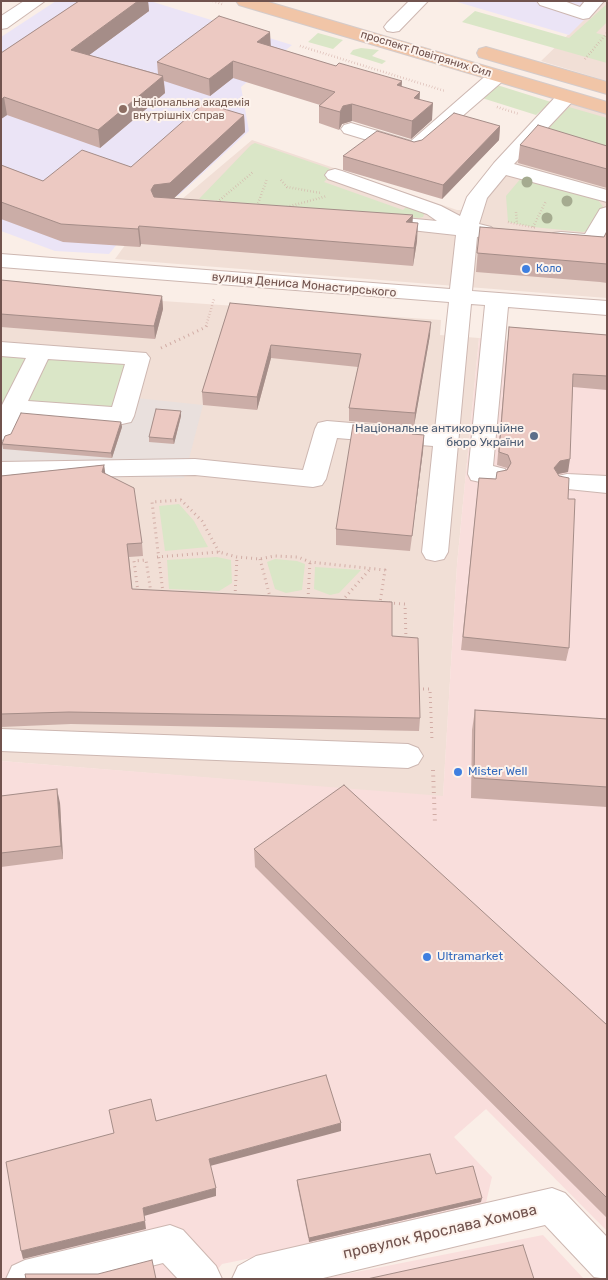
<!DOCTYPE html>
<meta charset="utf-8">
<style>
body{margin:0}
#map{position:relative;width:608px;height:1280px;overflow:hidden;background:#faeee7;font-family:Rubik,sans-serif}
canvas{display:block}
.frame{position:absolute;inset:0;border:2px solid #71534e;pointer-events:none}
</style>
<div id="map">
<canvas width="608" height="1280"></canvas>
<div class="frame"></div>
</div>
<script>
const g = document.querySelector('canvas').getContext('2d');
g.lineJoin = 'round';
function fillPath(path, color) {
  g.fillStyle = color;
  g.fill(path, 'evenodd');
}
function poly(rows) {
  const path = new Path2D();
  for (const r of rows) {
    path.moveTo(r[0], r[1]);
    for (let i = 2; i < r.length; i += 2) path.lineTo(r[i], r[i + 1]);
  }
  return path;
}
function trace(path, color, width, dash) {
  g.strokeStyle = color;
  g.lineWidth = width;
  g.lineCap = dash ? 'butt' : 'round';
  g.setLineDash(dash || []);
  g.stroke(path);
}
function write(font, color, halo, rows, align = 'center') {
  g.font = font + ' Rubik,sans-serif';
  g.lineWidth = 4;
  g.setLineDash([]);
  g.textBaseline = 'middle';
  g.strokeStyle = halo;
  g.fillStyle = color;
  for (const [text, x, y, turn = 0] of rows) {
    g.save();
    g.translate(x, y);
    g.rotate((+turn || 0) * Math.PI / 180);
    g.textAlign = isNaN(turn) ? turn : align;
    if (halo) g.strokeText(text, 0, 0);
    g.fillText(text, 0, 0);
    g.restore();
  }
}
fillPath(poly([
 [603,1,607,1,607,81,541,61],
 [566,97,607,108,607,298,115,259,152,208,175,205,252,140,457,210,469,210],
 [1,290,441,320,440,335,479,338,457,565,443,797,1,761]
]), '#f1dfd6');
fillPath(poly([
 [479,338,607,349,607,1231,486,1109,454,1137,492,1177,484,1211,222,1264,210,1279,1,1279,1,761,443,796,457,565],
 [543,1235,584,1279,321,1279]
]), '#f9dedc');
fillPath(poly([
 [127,397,203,405,184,478,126,477,1,489,1,432]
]), '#e9e0dd');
fillPath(poly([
 [56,1,150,1,292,45,241,87,249,131,178,196,153,200,109,254,55,251,1,231,1,37],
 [454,1,603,1,569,35]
]), '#ebe4f6');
fillPath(poly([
 [607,4,607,22,596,33,607,36,607,63,462,22,475,11,569,38],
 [318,33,343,40,333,49,308,42],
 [361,48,379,50,372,56,386,61,382,64,350,54,353,50],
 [497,85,551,102,536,115,482,98],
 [569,107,607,118,607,153,543,134],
 [255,143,328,168,331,170,332,174,324,182,403,210,408,205,425,212,423,217,419,218,199,199,251,145],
 [522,177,591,195,598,200,604,208,591,230,583,232,533,227,508,222,506,196],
 [1,349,138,358,122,416,1,432],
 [179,504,194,521,208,547,165,551,159,506],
 [217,557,231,560,232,583,219,591,169,589,167,560],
 [275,559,297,561,305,564,302,590,286,593,275,589,267,562],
 [315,567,361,570,339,593,330,595,314,589]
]), '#dae6c7');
const minor = poly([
 [24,1,45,1,7,28,1,29,1,16,24,1],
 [409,1,428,1,399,31,393,32,387,31,384,27,387,23,409,1],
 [537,1,564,1,580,7,585,1,604,1,589,18,583,19,540,5,537,1],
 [497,70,504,72,506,76,504,80,421,152,414,154,407,152,344,133,341,129,344,125,351,123,411,141,490,72,497,70],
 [566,91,573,93,576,97,573,101,514,164,607,190,607,202,506,175,487,198,479,224,491,227,495,231,491,235,477,237,472,291,607,301,607,315,508,307,493,466,505,469,508,475,505,481,496,483,480,482,471,480,468,474,485,305,471,304,448,552,444,559,435,561,426,559,422,552,433,446,337,438,326,479,322,485,313,487,195,475,1,478,1,462,195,459,303,470,315,429,318,423,327,421,435,430,449,302,1,267,1,254,450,289,456,235,375,226,371,222,375,218,382,216,437,221,427,214,328,179,325,175,328,171,335,169,342,171,441,206,460,216,467,197,494,163,559,93,566,91],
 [607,207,607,233,600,246,592,247,561,244,553,243,550,238,553,233,561,232,585,234,600,209,607,207],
 [1,342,146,353,150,358,134,416,131,422,122,424,21,416,10,438,1,440,1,407,26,358,1,356,1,342],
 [48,359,125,364,112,407,28,401,48,359],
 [567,474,607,476,607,493,558,488,554,482,558,476,567,474],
 [1,729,408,744,418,748,423,756,418,764,408,768,1,751,1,729],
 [552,1188,565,1193,607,1237,607,1279,594,1277,545,1225,319,1279,232,1279,238,1266,256,1256,552,1188],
 [170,1225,183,1230,216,1266,222,1279,178,1279,163,1263,100,1279,6,1279,12,1266,25,1260,170,1225]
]);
const major = poly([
 [236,1,265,1,607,102,607,114,239,5,236,1],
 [486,47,607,82,607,94,479,57,477,53,479,49,486,47]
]);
trace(minor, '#cdb7b1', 2);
trace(major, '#d4cbca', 2);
trace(poly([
 [213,1,222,4],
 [300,46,445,91],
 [585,59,607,33],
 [497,107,519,114],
 [281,180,287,187,321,193],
 [215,204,253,172],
 [257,206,267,179],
 [287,207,327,196],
 [516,212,517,223],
 [508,222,537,228],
 [533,227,546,201],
 [206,326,214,299]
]), '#d1aca5', 2.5, [0.5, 2.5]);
trace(poly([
 [161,348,206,327,207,325],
 [157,557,219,552,237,557,260,559,274,556,298,557,310,562,385,570,380,603],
 [260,559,270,597],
 [138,592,134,561,146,560,151,593],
 [163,593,152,502,181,500,202,521,219,552],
 [235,596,237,557],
 [308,599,310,562],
 [342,601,370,569],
 [389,603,405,604,406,640],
 [418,689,430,689,432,741]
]), '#d1aca5', 3, [1, 4]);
trace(poly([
 [433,770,435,824]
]), '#d1aca5', 4, [1, 4.5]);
fillPath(minor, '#fff');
fillPath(major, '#f1c5a7');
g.fillStyle = '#a5ab90';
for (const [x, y] of [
 [527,182],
 [567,201],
 [547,218]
]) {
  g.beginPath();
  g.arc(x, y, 5.5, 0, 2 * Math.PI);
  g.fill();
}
fillPath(poly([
 [79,1,148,1,149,11,89,55,158,74,157,62,271,46,401,87,419,99,432,120,411,139,352,121,342,124,339,130,319,123,319,106,320,105,233,78,210,96,164,81,165,93,100,148,7,115,1,119,1,53],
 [244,115,245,132,174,198,413,222,417,241,413,266,141,244,140,247,63,242,1,219,1,165,43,181,131,167],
 [500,126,499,140,442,199,343,170,343,156],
 [520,145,607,146,607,188,518,163],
 [480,227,604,237,607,231,607,283,600,282,476,272],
 [1,280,162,296,163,309,155,339,1,327],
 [230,303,430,335,414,426,349,421,349,408,358,367,271,358,257,410,203,405,202,392],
 [509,327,607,335,607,390,573,387,568,472,558,474,568,499,569,648,566,661,461,650,479,478,496,479,507,470,507,468,497,465],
 [181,411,181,416,174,444,149,442,149,437],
 [121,422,122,427,112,458,3,449,2,444],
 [412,434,424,435,423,451,410,551,336,545,336,529],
 [104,465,105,474,142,543,143,556,129,557,132,589,392,636,420,718,419,731,71,724,1,727,1,476],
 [475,710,607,719,607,807,471,798,472,730],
 [1,796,60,803,63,859,1,867],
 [254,849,607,1025,607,1218,255,867],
 [436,1174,481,1202,309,1242,297,1184,297,1180]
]), '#cbada7');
fillPath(poly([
 [138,1,148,1,149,11,73,67,71,50],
 [270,32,271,49,257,42],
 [233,61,233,78,210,96,209,79],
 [163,76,165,93,100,148,98,130],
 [402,81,401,98,397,85],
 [420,92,419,110,414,98],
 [4,97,7,115,1,119,1,100],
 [433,103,432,120,411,139,412,121],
 [352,104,352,121,342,124,339,130,340,112,343,106],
 [244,115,245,132,171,201,156,203,151,190,154,185],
 [500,126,499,140,442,199,443,185],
 [413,215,412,233,406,222],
 [418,223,417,241,413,266,414,248],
 [139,226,141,244,140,247,138,229],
 [162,296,163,309,155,339,154,326],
 [431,322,430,335,414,426,415,413],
 [271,345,271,358,257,410,257,397],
 [181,411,181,416,174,444,173,439],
 [121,422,122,427,112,458,111,453],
 [424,435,423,451,410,551,412,536],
 [570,459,568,472,558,474,554,468,560,461],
 [104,465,106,478,102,472],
 [57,789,60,803,63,859,61,846],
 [341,1123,341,1131,210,1166,209,1159],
 [216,1188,216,1196,144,1216,143,1208],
 [482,1198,481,1202,309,1242,309,1238],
 [145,1221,146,1229,23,1259,21,1251]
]), '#a58d88');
const building = poly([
 [79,1,138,1,71,50,163,76,98,130,4,97,1,100,1,53,79,1],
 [219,16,270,32,257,42,336,66,339,63,402,81,397,85,420,92,414,98,433,103,412,121,352,104,343,106,340,112,319,106,335,92,233,61,209,79,157,62,219,16],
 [204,103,244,115,170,183,154,185,151,190,154,197,413,215,406,222,418,223,414,248,139,226,138,229,61,224,1,202,1,165,43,181,82,150,131,167,204,103],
 [454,113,500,126,443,185,343,156,377,131,414,142,422,140,454,113],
 [538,125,607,146,607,169,520,145,538,125],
 [480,227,604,237,607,231,607,264,477,253,480,227],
 [1,280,162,296,154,326,1,314,1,280],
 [230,303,431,322,415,413,349,408,361,354,271,345,257,397,202,392,230,303],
 [509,327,607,335,607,376,573,374,570,459,560,461,554,468,559,476,569,478,568,499,575,499,569,648,463,637,479,478,496,479,497,472,507,470,511,463,508,455,499,452,509,327],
 [156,409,181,411,173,439,149,437,156,409],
 [21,413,121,422,111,453,2,444,5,436,11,434,21,413],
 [353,425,412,430,412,434,424,435,412,536,336,529,353,425],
 [104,465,102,472,134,488,142,543,127,544,132,589,392,602,392,636,418,638,420,718,69,712,1,714,1,476,104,465],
 [475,710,607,719,607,787,474,778,475,710],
 [344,785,607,1025,607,1198,254,849,344,785],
 [57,789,61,846,1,853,1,796,57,789],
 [326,1075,341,1123,209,1159,216,1188,143,1208,145,1221,21,1251,6,1162,114,1133,109,1110,151,1099,156,1121,326,1075],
 [430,1154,436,1174,473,1166,482,1198,309,1238,297,1180,430,1154],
 [523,1245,534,1279,367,1279,523,1245],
 [152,1260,156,1279,26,1279,25,1274,98,1274,152,1260]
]);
fillPath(building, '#ecc9c2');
trace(building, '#a58d88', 1);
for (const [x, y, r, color] of [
 [123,109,5,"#8d6e63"],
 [526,269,5,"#3f7fe0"],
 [534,436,5,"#5c6f8a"],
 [458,772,5,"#3f7fe0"],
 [427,957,5,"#3f7fe0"]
]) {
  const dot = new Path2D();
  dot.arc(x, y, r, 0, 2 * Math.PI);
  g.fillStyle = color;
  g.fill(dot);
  trace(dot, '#fdf3ed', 2);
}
write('11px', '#71534e', '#fdf3ed', [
 ["проспект Повітряних Сил",426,54,17]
]);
write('11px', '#785e54', '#fdf3ed', [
 ["Національна академія",133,103],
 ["внутрішніх справ",133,116]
], 'left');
write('11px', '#366cbe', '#fdf3ed', [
 ["Коло",536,269]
], 'left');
write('12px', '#71534e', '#fdf3ed', [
 ["вулиця Дениса Монастирського",304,285,5]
]);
write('12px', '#4e5e75', '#fdf3ed', [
 ["Національне антикорупційне",524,429],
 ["бюро України",524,443]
], 'right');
write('12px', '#366cbe', '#fdf3ed', [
 ["Mister Well",468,772],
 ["Ultramarket",437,957]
], 'left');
write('15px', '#71534e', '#fdf3ed', [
 ["провулок Ярослава Хомова",440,1232,-13]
]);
</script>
